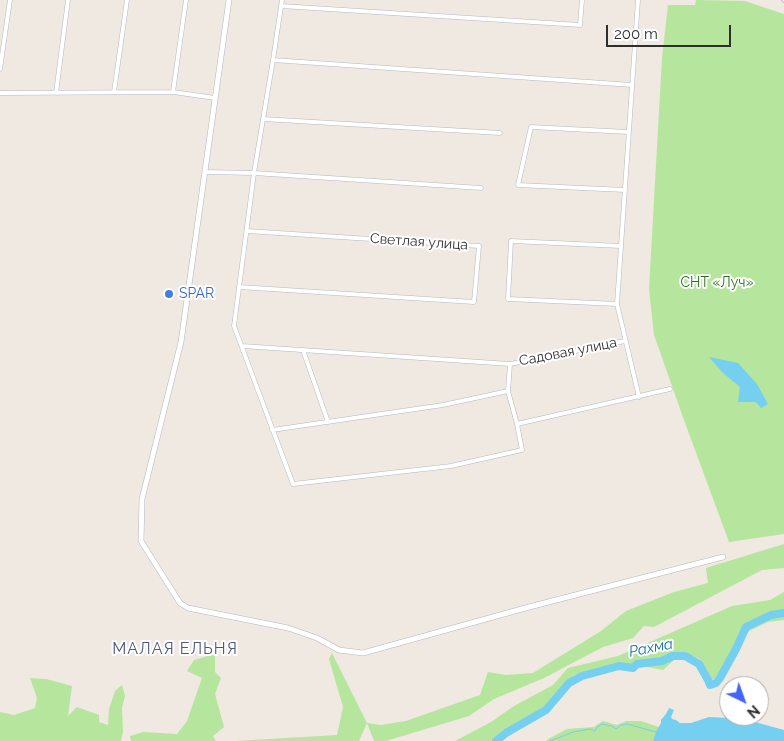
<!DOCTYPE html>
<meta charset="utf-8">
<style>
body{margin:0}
#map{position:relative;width:784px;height:741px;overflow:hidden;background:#efe9e1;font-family:Raleway,sans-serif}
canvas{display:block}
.north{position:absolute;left:719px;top:676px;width:50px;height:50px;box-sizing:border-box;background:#fff;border:1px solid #ababab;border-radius:50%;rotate:138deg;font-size:14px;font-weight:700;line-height:20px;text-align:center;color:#2e2e2e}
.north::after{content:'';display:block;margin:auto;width:18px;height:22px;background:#4264fb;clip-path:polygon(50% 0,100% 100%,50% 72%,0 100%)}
.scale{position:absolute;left:606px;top:25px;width:125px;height:22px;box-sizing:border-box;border:2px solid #2e2e2e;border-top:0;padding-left:6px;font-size:15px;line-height:18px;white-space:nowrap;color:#2e2e2e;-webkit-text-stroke:4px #fff;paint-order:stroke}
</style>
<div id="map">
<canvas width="784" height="741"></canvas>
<div class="north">N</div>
<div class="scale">200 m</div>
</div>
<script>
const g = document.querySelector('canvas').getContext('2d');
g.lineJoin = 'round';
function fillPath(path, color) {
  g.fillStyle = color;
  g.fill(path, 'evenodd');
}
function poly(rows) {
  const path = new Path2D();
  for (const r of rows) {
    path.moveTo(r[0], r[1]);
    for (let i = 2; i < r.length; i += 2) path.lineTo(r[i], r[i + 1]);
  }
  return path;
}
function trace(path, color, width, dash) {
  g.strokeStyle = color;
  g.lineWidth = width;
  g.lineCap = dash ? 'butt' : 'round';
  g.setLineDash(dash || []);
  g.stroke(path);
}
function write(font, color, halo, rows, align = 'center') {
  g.font = font + ' Raleway,sans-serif';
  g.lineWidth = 4;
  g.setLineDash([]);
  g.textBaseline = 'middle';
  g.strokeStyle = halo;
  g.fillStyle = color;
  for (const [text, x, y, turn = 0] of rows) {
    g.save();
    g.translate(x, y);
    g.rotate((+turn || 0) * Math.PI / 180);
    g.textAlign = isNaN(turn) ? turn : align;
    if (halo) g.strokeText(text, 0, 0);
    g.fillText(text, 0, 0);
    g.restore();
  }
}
fillPath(poly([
 [696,0,745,1,784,14,784,534,729,542,684,420,654,335,649,289,662,58,668,5,695,5],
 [784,544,784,568,762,570,654,627,644,626,633,638,603,647,544,678,494,699,469,716,386,741,374,741,367,723,359,741,235,741,337,735,343,707,329,659,332,653,367,723,381,725,406,721,480,695,488,672,506,675,533,673,601,631,626,611,674,592,708,583,706,568],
 [784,592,784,620,768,622,749,631,716,677,712,680,700,659,683,652,663,670,631,664,574,675,543,709,500,734,491,741,455,741,491,722,514,706,553,685,568,668,618,656,732,606,770,600],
 [215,654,215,672,221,678,215,694,224,727,213,736,216,741,131,741,130,736,143,732,177,734,187,721,202,678,187,671,194,660],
 [30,678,46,679,72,686,68,716,77,707,99,715,99,722,108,725,109,709,115,691,122,685,125,696,122,708,123,732,121,741,0,741,0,712,14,715,35,708,37,698],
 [603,721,617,725,626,721,641,721,659,727,653,741,546,741,548,739,567,729,594,727]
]), '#b6e59e');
fillPath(poly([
 [709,357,738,363,757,384,768,404,761,408,756,402,738,402,740,387,722,372],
 [669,708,674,710,671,717,672,719,676,720,680,723,691,723,709,717,730,718,751,721,784,730,784,741,653,741,656,732,661,723,661,720,666,714]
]), '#75cff0');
trace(poly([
 [781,0,784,3],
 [550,741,573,732,590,729,595,731,597,727,602,724,612,726,616,729,621,725,627,724,656,732]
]), '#75cff0', 1);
trace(poly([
 [496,741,506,733,546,710,569,683,582,676,619,666,633,668,637,664,662,661,673,656,685,656,699,664,708,680,710,685,716,683,720,678,736,649,746,627,771,615,784,613]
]), '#75cff0', 8);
const minor = poly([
 [282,0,273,60,254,173,234,326,293,484,451,466,522,450,517,424,508,391,510,364],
 [638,0,617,304,639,397],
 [281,6,580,25,582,0],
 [273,60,632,85],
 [0,69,10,0],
 [114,92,127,0],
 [173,92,186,0],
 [0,93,173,92,215,98],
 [56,93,68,0],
 [263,119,500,133],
 [205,172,254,173,481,188],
 [625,190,518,185,531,127,628,132],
 [239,287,474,302,479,246,247,231],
 [617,304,508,299,511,241,621,246],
 [242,346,510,364,625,341],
 [303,350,328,422],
 [517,424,670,389],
 [272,430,443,405,508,391]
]);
const tertiary = poly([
 [229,0,181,342,142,499,141,541,180,603,188,608,288,628,317,638,339,650,363,653,529,607,723,557]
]);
trace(minor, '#b4b7c1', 5);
trace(tertiary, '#b4b7c1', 6);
trace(minor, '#fff', 4);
trace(tertiary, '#fff', 5);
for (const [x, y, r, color] of [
 [169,294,5,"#3f7fe0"]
]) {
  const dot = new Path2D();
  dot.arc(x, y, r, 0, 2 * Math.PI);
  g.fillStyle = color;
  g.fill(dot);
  trace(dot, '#fff', 2);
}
write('14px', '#2e2e2e', '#fff', [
 ["Светлая улица",419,242,4],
 ["Садовая улица",568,352,-11]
]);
write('14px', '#2c6e1b', '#fff', [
 ["СНТ «Луч»",717,283]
]);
write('14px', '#366cbe', '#fff', [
 ["SPAR",179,294]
], 'left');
write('italic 15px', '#0d6fa3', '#fff', [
 ["Рахма",651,648,-11]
]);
g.letterSpacing = '1px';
write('16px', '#4d5680', '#fff', [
 ["МАЛАЯ ЕЛЬНЯ",175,649]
]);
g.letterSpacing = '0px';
</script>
